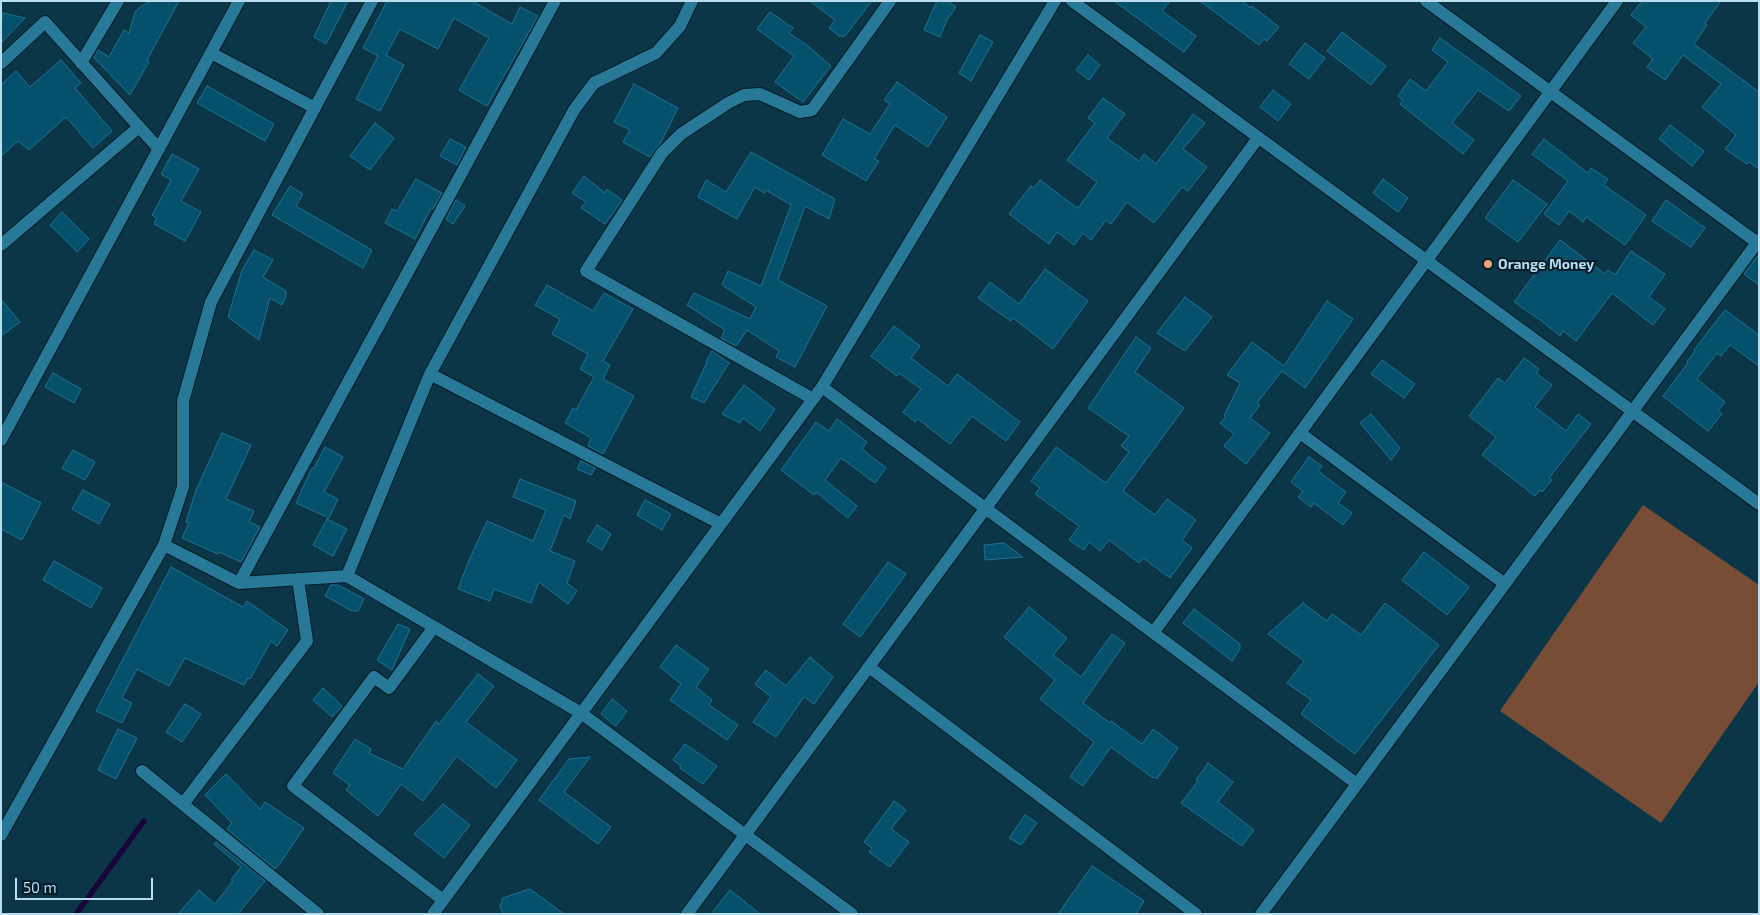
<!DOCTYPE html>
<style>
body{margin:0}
#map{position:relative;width:1760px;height:915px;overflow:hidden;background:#0b3647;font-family:"Exo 2",sans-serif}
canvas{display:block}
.frame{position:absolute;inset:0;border:2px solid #b9ddef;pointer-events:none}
.scale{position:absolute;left:15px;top:878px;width:138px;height:22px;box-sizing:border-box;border:2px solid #b9ddef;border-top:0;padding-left:6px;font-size:15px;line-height:18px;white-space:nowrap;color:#b9ddef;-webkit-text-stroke:4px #001c29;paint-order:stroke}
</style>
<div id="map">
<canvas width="1760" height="915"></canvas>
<div class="frame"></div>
<div class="scale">50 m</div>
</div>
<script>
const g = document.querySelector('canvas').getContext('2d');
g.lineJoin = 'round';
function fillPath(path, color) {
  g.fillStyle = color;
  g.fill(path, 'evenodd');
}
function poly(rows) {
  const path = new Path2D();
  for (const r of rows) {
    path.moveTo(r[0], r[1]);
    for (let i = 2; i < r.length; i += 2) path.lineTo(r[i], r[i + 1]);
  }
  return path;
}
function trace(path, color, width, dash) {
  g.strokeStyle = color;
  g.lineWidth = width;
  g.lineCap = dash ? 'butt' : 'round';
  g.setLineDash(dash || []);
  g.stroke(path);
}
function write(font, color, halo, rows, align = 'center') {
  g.font = font + ' "Exo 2",sans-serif';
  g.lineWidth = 4;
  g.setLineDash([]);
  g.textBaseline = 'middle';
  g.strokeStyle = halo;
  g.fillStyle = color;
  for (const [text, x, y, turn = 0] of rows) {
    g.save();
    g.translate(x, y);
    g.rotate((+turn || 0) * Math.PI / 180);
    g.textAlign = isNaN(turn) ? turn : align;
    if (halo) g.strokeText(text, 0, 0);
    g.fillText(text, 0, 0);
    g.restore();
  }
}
fillPath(poly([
 [1643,505,1759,585,1759,682,1661,823,1500,711]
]), '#784d36');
trace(poly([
 [76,914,144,821]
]), '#18053e', 5.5);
const building = poly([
 [150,1,179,1,147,60,149,62,130,95,94,58,98,50,109,57,124,30,129,33,135,12,139,8,150,1],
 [331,1,348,1,326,44,314,37,331,1],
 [387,1,472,1,512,24,520,7,538,16,487,106,459,90,489,38,454,18,438,49,400,29,386,55,404,65,380,111,356,99,378,56,363,48,387,1],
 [810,1,872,1,845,36,839,36,829,28,835,20,810,1],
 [937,1,948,1,956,7,947,20,940,37,924,30,937,1],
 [1114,1,1170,1,1162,11,1196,36,1184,52,1114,1],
 [1200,1,1242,1,1251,8,1252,6,1279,27,1267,41,1264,39,1259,45,1200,1],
 [1642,1,1721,1,1705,23,1707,25,1694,44,1759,92,1759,169,1749,162,1747,164,1725,149,1736,135,1702,107,1721,84,1683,55,1665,80,1647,67,1653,59,1633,43,1646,27,1631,15,1642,1],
 [770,12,793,28,789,33,808,46,831,66,803,102,775,82,794,56,757,29,770,12],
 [3,13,25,18,1,43,1,23,3,13],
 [1342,32,1386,66,1371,85,1327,51,1342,32],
 [980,35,993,42,971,81,959,73,980,35],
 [1440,38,1521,96,1509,111,1478,90,1452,123,1474,140,1463,154,1400,104,1403,100,1398,96,1410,79,1426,91,1448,62,1432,50,1440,38],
 [1305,43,1325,58,1309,79,1289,64,1305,43],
 [1088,55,1100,65,1089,80,1076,70,1088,55],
 [61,60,81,83,75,88,112,131,93,148,66,117,29,150,18,141,1,156,1,85,16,71,30,87,61,60],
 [897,82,947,117,928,147,895,125,874,159,879,161,866,181,822,155,843,119,870,134,890,104,884,100,897,82],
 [634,84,678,108,660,144,650,157,623,142,630,130,614,122,634,84],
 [207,86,274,124,265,141,197,103,207,86],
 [1273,90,1291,104,1278,121,1260,107,1273,90],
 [1103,98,1125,114,1107,138,1139,161,1144,154,1156,164,1193,114,1205,123,1183,149,1207,167,1188,191,1182,187,1154,223,1127,202,1111,224,1106,220,1091,240,1083,233,1074,245,1057,232,1049,244,1009,214,1031,186,1034,188,1040,180,1077,208,1079,207,1097,182,1067,160,1095,123,1088,118,1103,98],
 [375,123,394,138,370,170,350,156,375,123],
 [1670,125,1704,151,1692,166,1659,139,1670,125],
 [450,139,466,147,457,165,440,156,450,139],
 [1544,139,1588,173,1591,168,1608,179,1604,185,1646,215,1625,245,1586,217,1583,222,1569,211,1559,225,1544,214,1568,181,1532,154,1544,139],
 [751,152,835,199,829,219,805,206,778,280,827,306,795,367,776,357,779,351,747,330,736,346,721,338,725,330,687,305,694,293,750,319,756,307,722,285,728,271,761,286,791,205,766,190,764,193,755,187,737,219,698,197,706,180,726,192,751,152],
 [172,154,199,169,181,201,201,212,185,241,154,224,157,218,152,215,171,180,161,174,172,154],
 [584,176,605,193,607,189,622,200,605,224,581,208,586,202,572,193,584,176],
 [416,179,442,193,433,209,431,208,415,239,385,223,392,209,397,211,416,179],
 [1383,179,1408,198,1398,212,1373,193,1383,179],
 [1513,180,1547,204,1518,242,1485,218,1513,180],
 [290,186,303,194,296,206,372,250,363,268,272,215,290,186],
 [456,200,465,206,453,224,446,219,456,200],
 [1666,200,1705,228,1691,247,1652,221,1666,200],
 [62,212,89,239,77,252,50,225,62,212],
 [1560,240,1605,274,1608,270,1615,275,1631,251,1665,274,1649,297,1665,309,1653,325,1612,293,1576,341,1563,331,1560,336,1543,322,1514,302,1560,240],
 [254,250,273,260,263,277,286,291,286,296,282,305,270,298,259,340,228,317,242,270,254,250],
 [1759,254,1759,285,1744,274,1759,254],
 [1045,269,1088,301,1053,349,1013,318,1011,321,978,298,990,282,1019,304,1045,269],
 [547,285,593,311,604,293,633,309,603,361,610,365,603,379,634,396,603,454,588,446,591,438,565,423,573,408,576,410,594,377,580,369,588,354,552,334,560,319,535,305,547,285],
 [1185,297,1212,317,1185,351,1157,333,1185,297],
 [1,299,20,322,1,336,1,299],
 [1327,301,1353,319,1305,388,1282,371,1257,403,1260,405,1250,418,1270,433,1246,464,1224,446,1234,434,1220,423,1226,417,1224,416,1240,383,1227,375,1252,342,1284,366,1327,301],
 [1725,310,1759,335,1759,366,1730,345,1721,356,1717,353,1697,379,1725,402,1718,411,1722,414,1708,431,1663,396,1688,363,1687,362,1695,351,1694,350,1725,310],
 [894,326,920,346,911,358,948,386,957,374,1020,422,1006,441,972,416,950,444,918,419,915,422,903,412,921,389,899,373,897,376,871,356,894,326],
 [1136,337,1151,348,1135,372,1184,408,1123,491,1155,515,1167,499,1196,520,1182,540,1192,548,1170,578,1143,558,1139,563,1109,540,1100,551,1089,542,1084,550,1069,540,1079,526,1035,494,1040,488,1031,481,1056,447,1106,483,1129,452,1121,446,1129,436,1088,408,1136,337],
 [712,351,729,363,704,403,691,397,707,362,706,361,712,351],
 [1524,358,1539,369,1536,373,1552,385,1535,407,1566,431,1578,414,1591,424,1549,478,1552,480,1542,492,1540,490,1535,496,1482,455,1496,437,1469,416,1498,378,1505,383,1524,358],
 [1382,360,1415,384,1404,398,1371,374,1382,360],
 [53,373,81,389,74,403,45,387,53,373],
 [744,385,775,409,760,431,743,418,740,423,722,414,744,385],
 [1371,414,1400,448,1391,460,1360,423,1371,414],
 [837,419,867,442,862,449,886,468,875,483,841,458,825,480,857,506,848,518,816,492,814,495,781,470,816,422,829,431,837,419],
 [222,433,251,445,226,499,254,511,249,522,260,527,241,562,219,552,218,554,182,538,189,523,186,522,196,490,222,433],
 [325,447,343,457,324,492,338,499,329,518,296,503,312,468,314,468,325,447],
 [73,450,95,462,85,480,62,468,73,450],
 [1309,457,1322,466,1318,471,1346,492,1338,503,1352,513,1343,525,1314,503,1311,507,1298,497,1303,491,1291,482,1309,457],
 [581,461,595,468,591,475,577,469,581,461],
 [520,479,576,501,570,519,564,515,550,551,575,561,567,583,577,591,568,604,539,582,531,603,494,589,490,601,458,589,469,560,487,521,533,541,546,510,513,497,520,479],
 [1,482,41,503,22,540,1,529,1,482],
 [83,490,110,504,99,524,72,509,83,490],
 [645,500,671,514,662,530,637,515,645,500],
 [327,519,347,529,333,556,313,545,327,519],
 [597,525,611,534,602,550,587,541,597,525],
 [1004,543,1023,557,985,560,984,545,1004,543],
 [1424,552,1469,587,1447,615,1402,580,1424,552],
 [54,561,102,588,91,608,43,580,54,561],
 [888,562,906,574,860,637,843,624,888,562],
 [171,567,243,607,247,601,288,630,277,646,271,641,250,679,248,678,244,685,185,658,169,686,137,669,122,698,132,703,122,723,96,711,171,567],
 [331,585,338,585,364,599,358,611,352,611,325,596,331,585],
 [1303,603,1327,621,1332,614,1361,635,1385,603,1439,645,1355,754,1301,714,1311,700,1287,683,1304,661,1268,634,1303,603],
 [1029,607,1067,638,1053,655,1081,677,1112,634,1125,643,1083,703,1110,723,1111,721,1142,744,1153,729,1178,748,1157,779,1154,777,1153,778,1111,747,1083,786,1070,777,1094,742,1040,699,1055,680,1004,637,1029,607],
 [1194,609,1240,644,1240,649,1232,661,1183,623,1194,609],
 [398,624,410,629,392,670,377,660,398,624],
 [676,645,709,669,696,687,712,700,709,705,738,725,727,740,670,700,681,684,660,667,676,645],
 [810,657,833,677,814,704,804,697,776,737,753,722,771,697,755,684,766,670,786,686,810,657],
 [478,674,494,686,466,722,517,760,496,788,457,756,423,801,401,784,378,816,346,790,350,785,333,773,355,739,371,749,369,753,403,769,436,721,439,724,478,674],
 [323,688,342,706,332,717,313,700,323,688],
 [612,699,627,711,616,726,601,714,612,699],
 [185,704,201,714,182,742,166,732,185,704],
 [118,729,137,738,116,779,98,770,118,729],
 [685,744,717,766,703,784,680,768,681,766,673,760,685,744],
 [590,757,564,792,611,827,598,844,539,800,569,759,590,757],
 [1208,763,1233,782,1218,802,1254,830,1242,846,1181,803,1198,781,1196,780,1208,763],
 [226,774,260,809,265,802,304,828,281,862,275,869,227,829,232,823,205,795,226,774],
 [894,801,906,810,891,829,909,842,890,867,869,852,872,848,864,842,894,801],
 [443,804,470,825,444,858,414,834,443,804],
 [1025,815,1037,823,1021,845,1009,838,1025,815],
 [216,842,265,881,238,914,178,914,199,890,215,904,233,881,231,880,241,867,214,844,216,842],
 [1092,866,1144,901,1136,914,1058,914,1092,866],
 [530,889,564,914,503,914,500,906,503,898,530,889],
 [730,890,760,914,711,914,730,890]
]);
fillPath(building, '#05516b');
trace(building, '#207192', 1);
const minor = poly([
 [1072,1,1759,504],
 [1426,1,1759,244],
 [211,53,315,108],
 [1,63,45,22,159,149],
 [81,63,118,1],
 [1,245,139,127],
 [430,374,721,524],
 [822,387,1357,784],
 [813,399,586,271,662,153,681,134,728,103,744,95,760,94,800,112,812,110,890,1],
 [1300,433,1505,584],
 [1,440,239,1],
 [164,545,239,583,347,576,430,374,574,110,594,83,656,53,680,26,692,1],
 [347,576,581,713,852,914],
 [239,583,555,1],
 [434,627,389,688,374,677,293,786,443,900],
 [1153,633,1617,1],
 [869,667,1196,914],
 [142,771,318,914],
 [183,804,307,641,298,579],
 [1,835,164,545,183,487,183,401,211,302,372,1],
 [433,914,822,387,1055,1],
 [687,914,1258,138],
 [1261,914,1759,240]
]);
trace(minor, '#041c26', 14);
trace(minor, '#287898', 12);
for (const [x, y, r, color] of [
 [1488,264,5,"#f0a378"]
]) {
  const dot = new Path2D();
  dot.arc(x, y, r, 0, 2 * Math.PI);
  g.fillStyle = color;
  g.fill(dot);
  trace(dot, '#001c29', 2);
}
write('bold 14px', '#b9ddef', '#001c29', [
 ["Orange Money",1498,264]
], 'left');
</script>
